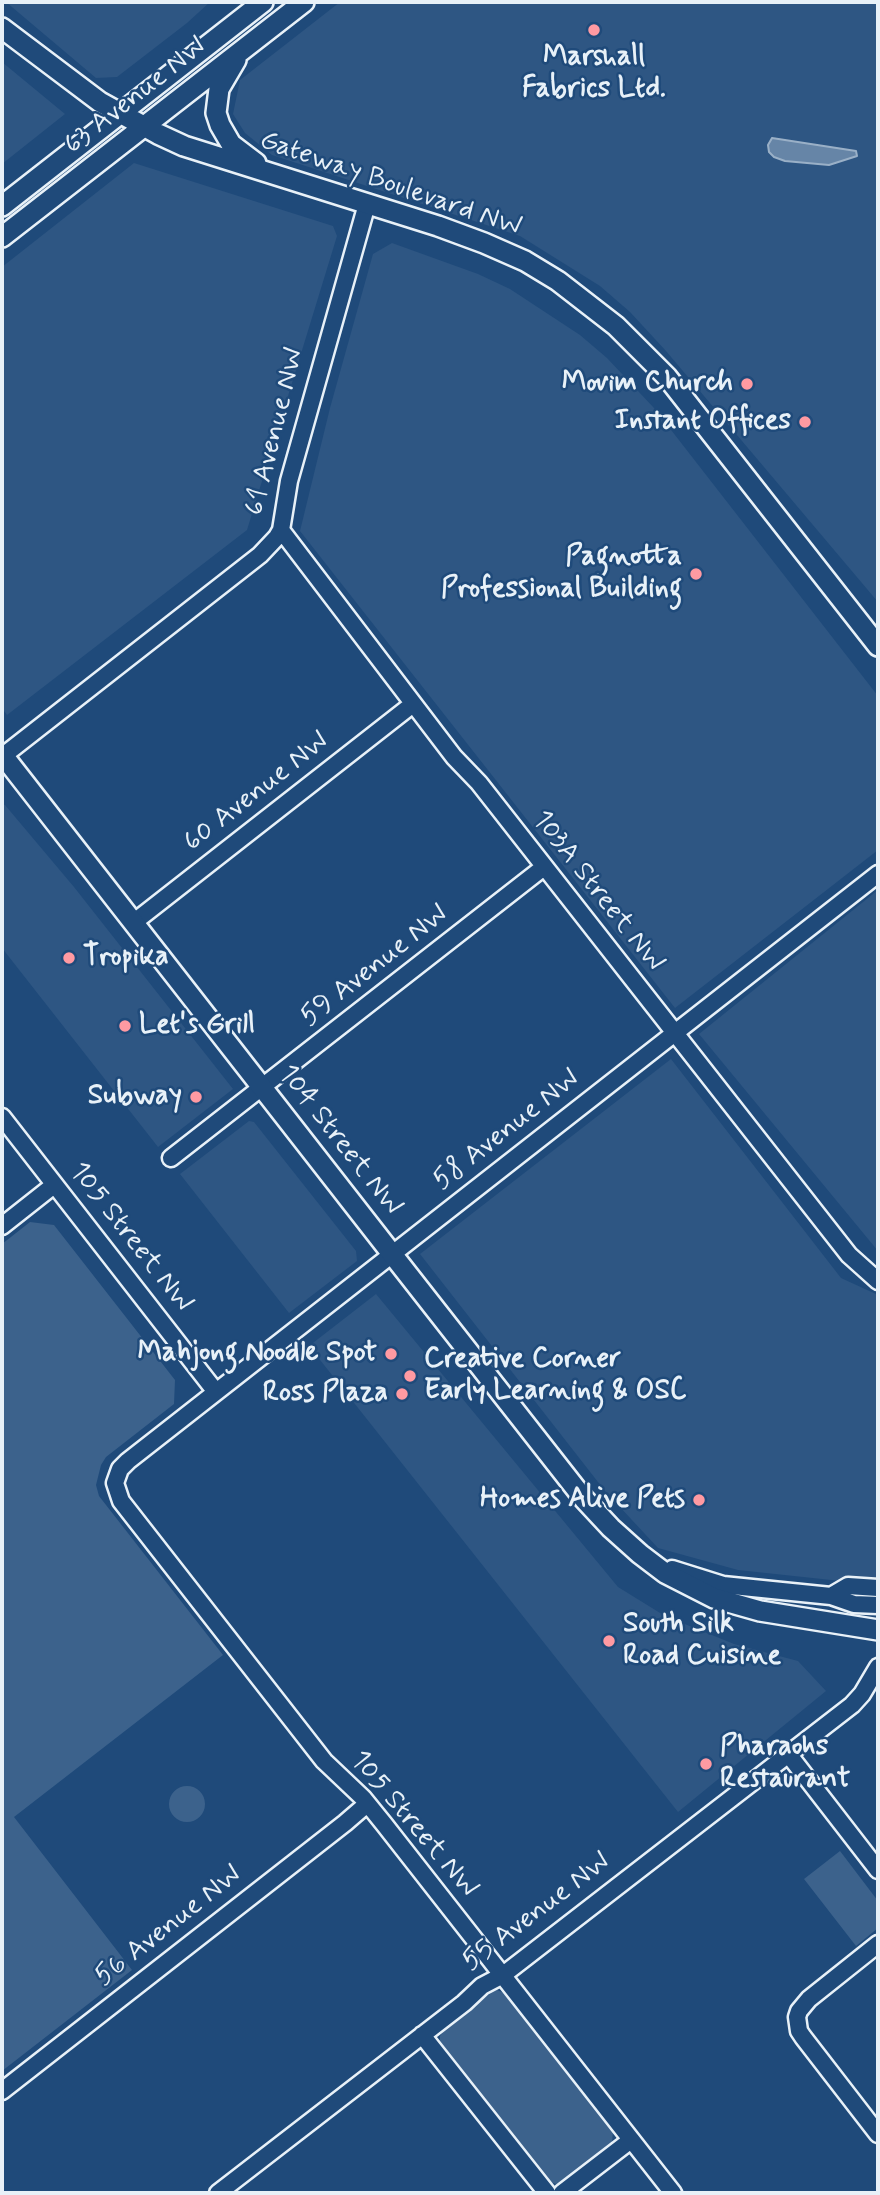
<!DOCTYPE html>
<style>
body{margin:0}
#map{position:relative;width:880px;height:2195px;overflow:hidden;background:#1f4a7a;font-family:Mynerve,sans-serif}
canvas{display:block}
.frame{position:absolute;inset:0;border:4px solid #e8f1f8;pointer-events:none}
</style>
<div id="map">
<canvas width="880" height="2195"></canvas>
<div class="frame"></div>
</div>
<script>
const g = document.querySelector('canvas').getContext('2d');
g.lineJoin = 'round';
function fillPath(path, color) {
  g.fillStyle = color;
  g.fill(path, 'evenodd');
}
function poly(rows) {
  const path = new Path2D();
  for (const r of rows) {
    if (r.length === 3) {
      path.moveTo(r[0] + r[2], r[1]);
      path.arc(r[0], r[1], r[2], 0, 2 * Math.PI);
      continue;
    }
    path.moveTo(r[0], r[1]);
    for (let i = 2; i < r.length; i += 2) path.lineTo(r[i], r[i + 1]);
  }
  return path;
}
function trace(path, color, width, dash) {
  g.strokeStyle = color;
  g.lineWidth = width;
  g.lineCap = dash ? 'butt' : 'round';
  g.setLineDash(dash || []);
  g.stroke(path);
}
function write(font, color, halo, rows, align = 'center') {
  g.font = font + ' Mynerve,sans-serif';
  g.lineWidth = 5;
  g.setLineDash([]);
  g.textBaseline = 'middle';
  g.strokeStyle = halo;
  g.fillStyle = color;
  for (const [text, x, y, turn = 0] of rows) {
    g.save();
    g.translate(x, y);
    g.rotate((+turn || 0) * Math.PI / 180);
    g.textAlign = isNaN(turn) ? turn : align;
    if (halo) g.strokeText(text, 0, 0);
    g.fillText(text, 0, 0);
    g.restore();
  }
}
fillPath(poly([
 [6,2,210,2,187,23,117,77,96,78],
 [340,2,878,2,878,602,666,351,630,312,600,286,520,236,272,155,245,133,233,114,240,80],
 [2,62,65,114,2,164],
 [134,163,333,226,337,236,247,530,7,715,2,708,2,267],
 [392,243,478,274,510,289,580,335,607,358,654,408,878,696,878,850,675,1008,300,531,330,408,373,254],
 [2,804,5,805,74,887,233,1089,158,1147,2,948],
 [878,890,878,1251,699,1034],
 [671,1059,841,1278,878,1295,878,1585,738,1570,658,1548,605,1491,420,1254],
 [249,1121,254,1122,356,1251,357,1261,289,1313,180,1174],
 [376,1294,618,1587,665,1616,734,1644,798,1661,826,1691,678,1812,309,1346]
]), '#2e5683');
fillPath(poly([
 [30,1222,54,1225,175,1380,174,1404,106,1457,101,1465,96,1485,99,1496,223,1655,14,1817,132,1970,2,2071,2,1244],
 [187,1804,18],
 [840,1851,878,1901,878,1928,856,1946,804,1879],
 [497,1990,504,1993,613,2131,612,2143,561,2183,556,2184,550,2182,440,2041,440,2036,444,2030,491,1993]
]), '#3c628c');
const water = poly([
 [772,138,856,151,857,156,829,165,785,161,774,157,769,152,768,145,772,138]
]);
fillPath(water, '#6685a7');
trace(water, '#9ab0c7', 2);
const minor = poly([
 [281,530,454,757,479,783,849,1255,878,1281],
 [3,756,260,555,277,537,281,530,289,481,367,204],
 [133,923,413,704],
 [2,1117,216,1392],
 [171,1158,544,867],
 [2,1226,54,1185],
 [672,1569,723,1585,831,1596,854,1604,878,1605],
 [831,1596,848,1586,878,1588],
 [789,1755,878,1870],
 [878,1944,809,1999,799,2011,797,2017,799,2031,803,2037,878,2134],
 [422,2035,547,2193],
 [2,2091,345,1823,367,1804],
 [218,2193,464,2003,482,1986,503,1975,852,1705,862,1694,878,1667],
 [562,2193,631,2140],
 [673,2193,384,1824,363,1798,324,1761,121,1501,115,1483,120,1469,128,1461,878,874]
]);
const major = poly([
 [2,28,100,102,158,134,184,146,438,226,484,243,525,261,558,281,616,326,667,377,878,646],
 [236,60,219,89,216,113,220,125,231,144,256,163],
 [2,206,263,2],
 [2,237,304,2],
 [2,754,392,1254,584,1499,611,1528,640,1554,665,1573,714,1598,760,1611,878,1630]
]);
trace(minor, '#e8f1f8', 21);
trace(major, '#e8f1f8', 24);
trace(minor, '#1f4a7a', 16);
trace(major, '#1f4a7a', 19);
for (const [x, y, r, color] of [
 [594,30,7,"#ff9aa2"],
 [747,384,7,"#ff9aa2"],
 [805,422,7,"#ff9aa2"],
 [696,574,7,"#ff9aa2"],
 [69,958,7,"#ff9aa2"],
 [125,1026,7,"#ff9aa2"],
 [196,1097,7,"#ff9aa2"],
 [391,1354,7,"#ff9aa2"],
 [410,1376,7,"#ff9aa2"],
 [402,1394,7,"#ff9aa2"],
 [699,1500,7,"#ff9aa2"],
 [609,1641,7,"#ff9aa2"],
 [706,1764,7,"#ff9aa2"]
]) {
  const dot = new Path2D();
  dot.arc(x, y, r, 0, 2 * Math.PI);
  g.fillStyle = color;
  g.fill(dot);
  trace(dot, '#1f4a7a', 2.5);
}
write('bold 28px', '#e8f1f8', '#1f4a7a', [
 ["Marshall",594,58,"center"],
 ["Fabrics Ltd.",594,90,"center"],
 ["Movim Church",733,384],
 ["Instant Offices",791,422],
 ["Pagnotta",682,558],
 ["Professional Building",682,590],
 ["Tropika",83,958,"left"],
 ["Let's Grill",139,1026,"left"],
 ["Subway",182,1097],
 ["Mahjong Noodle Spot",377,1354],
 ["Creative Corner",424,1360,"left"],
 ["Early Learning & OSC",424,1392,"left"],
 ["Ross Plaza",388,1394],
 ["Homes Alive Pets",685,1500],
 ["South Silk",623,1625,"left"],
 ["Road Cuisine",623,1657,"left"],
 ["Pharaohs",720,1748,"left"],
 ["Restaurant",720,1780,"left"]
], 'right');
write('28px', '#e8f1f8', '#1f4a7a', [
 ["63 Avenue NW",136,97,-38],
 ["Gateway Boulevard NW",390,185,19],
 ["61 Avenue NW",276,432,-76],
 ["60 Avenue NW",257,793,-38],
 ["103A Street NW",597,892,52],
 ["59 Avenue NW",375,967,-38],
 ["58 Avenue NW",507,1131,-38],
 ["104 Street NW",339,1141,52],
 ["105 Street NW",130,1238,52],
 ["105 Street NW",413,1825,50],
 ["55 Avenue NW",537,1913,-37],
 ["56 Avenue NW",169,1927,-38]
]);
</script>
